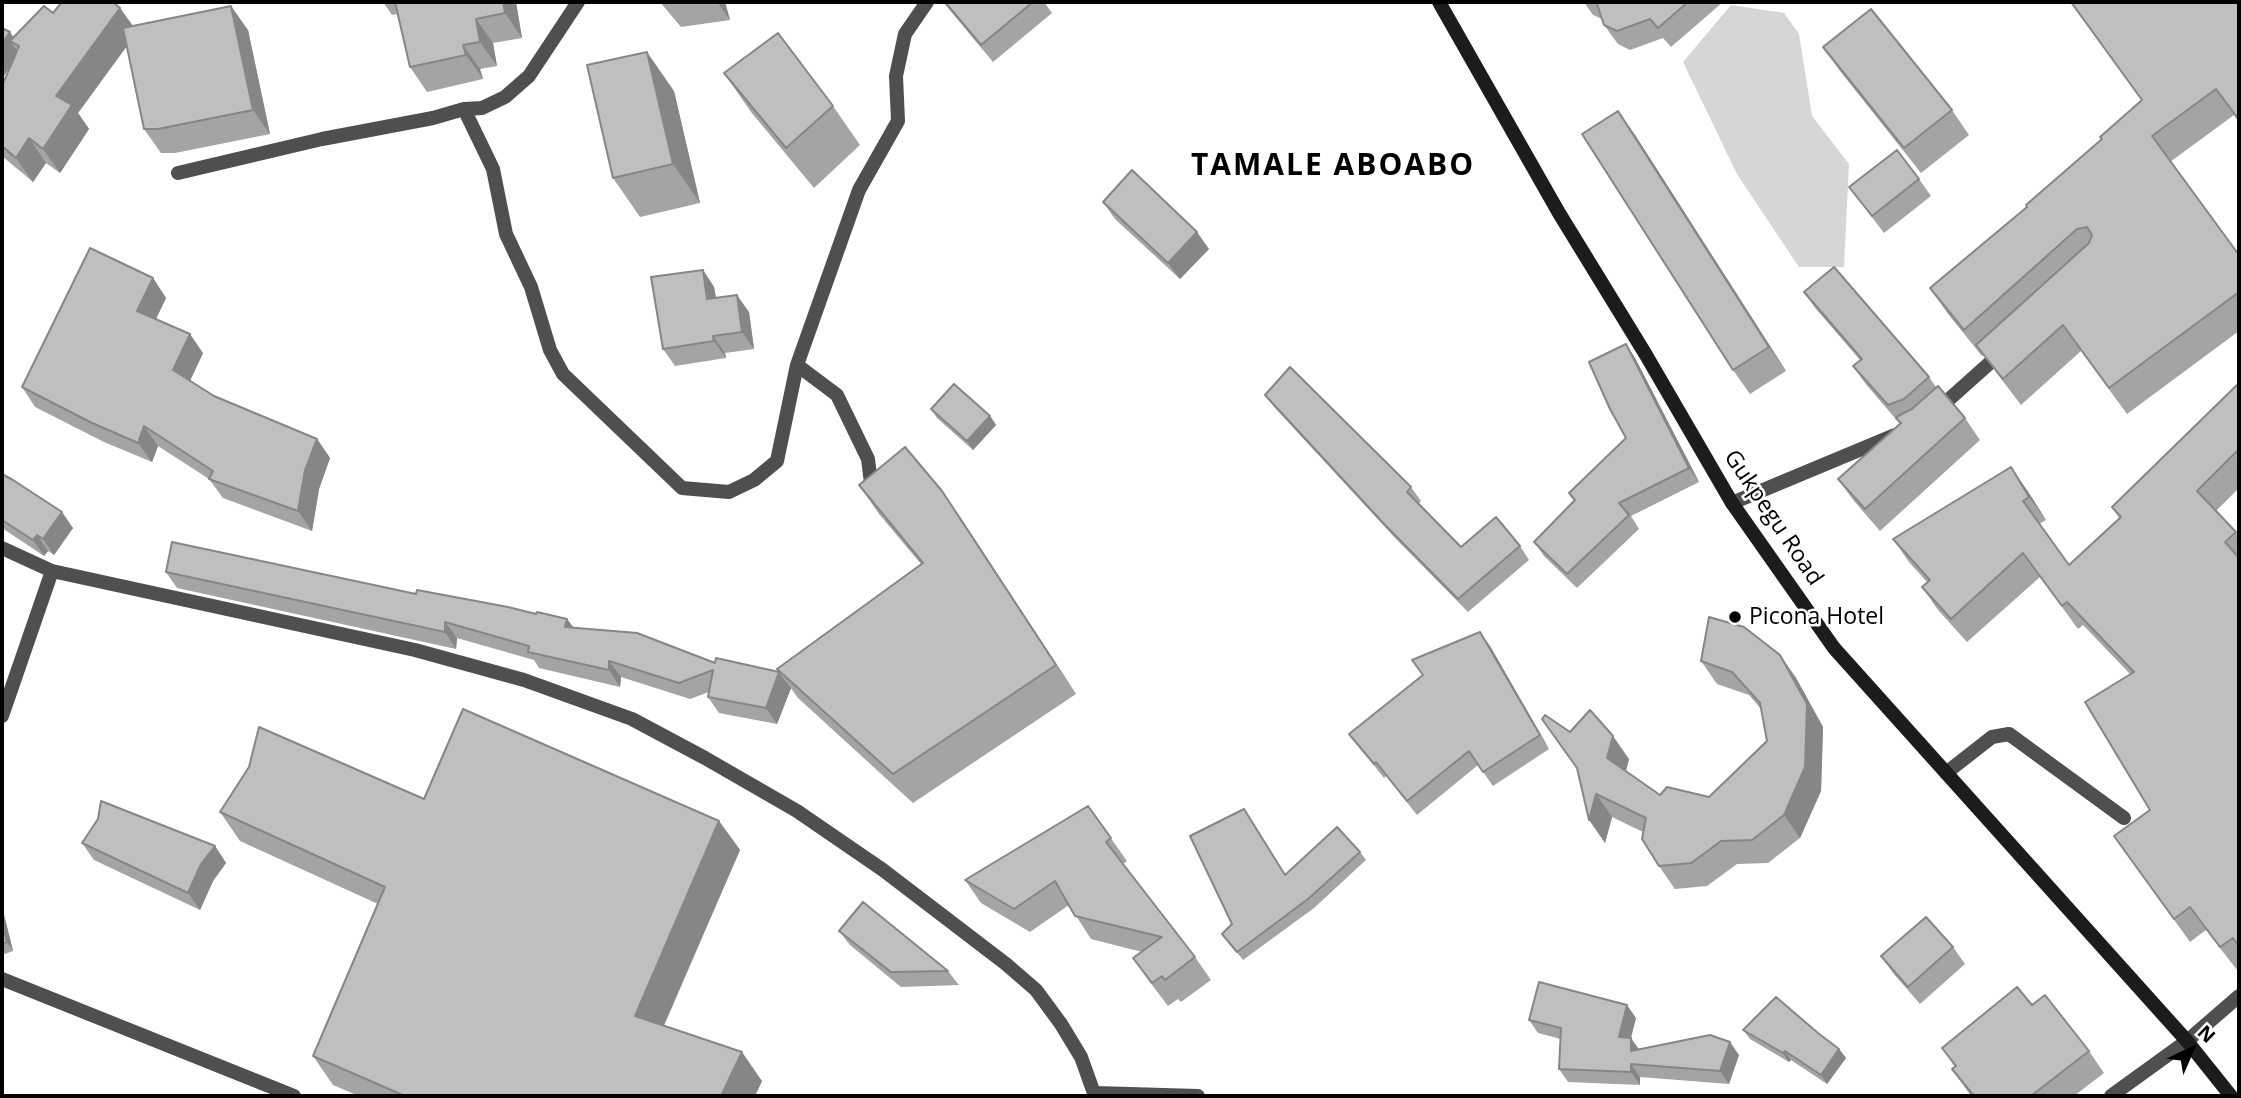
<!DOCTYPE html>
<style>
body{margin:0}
#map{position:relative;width:2241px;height:1098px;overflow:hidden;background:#fff;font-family:"Open Sans",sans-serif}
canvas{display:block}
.frame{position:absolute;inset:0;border:4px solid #000;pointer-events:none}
.north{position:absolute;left:2157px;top:1014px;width:70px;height:70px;-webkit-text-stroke:5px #fff;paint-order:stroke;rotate:44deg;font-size:19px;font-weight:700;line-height:28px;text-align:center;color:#000}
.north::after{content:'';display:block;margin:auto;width:24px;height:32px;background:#000;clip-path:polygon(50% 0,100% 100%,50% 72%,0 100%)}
</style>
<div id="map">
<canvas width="2241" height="1098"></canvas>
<div class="frame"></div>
<div class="north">N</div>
</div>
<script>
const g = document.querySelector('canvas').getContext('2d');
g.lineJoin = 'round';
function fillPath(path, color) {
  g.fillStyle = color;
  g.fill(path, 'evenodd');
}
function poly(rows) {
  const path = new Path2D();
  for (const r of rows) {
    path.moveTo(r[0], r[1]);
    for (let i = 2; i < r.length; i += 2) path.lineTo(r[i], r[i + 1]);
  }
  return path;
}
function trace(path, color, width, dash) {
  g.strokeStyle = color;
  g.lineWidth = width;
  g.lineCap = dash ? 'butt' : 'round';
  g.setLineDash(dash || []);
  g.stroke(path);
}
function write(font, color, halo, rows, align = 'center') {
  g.font = font + ' "Open Sans",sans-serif';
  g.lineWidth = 5;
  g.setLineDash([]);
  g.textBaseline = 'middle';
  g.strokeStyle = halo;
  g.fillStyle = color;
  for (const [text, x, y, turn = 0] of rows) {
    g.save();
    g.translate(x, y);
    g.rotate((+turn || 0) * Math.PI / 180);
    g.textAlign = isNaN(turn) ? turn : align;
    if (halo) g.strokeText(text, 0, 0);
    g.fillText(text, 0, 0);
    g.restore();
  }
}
fillPath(poly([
 [1731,5,1784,13,1799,34,1812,116,1849,164,1844,267,1799,267,1737,174,1683,62]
]), '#d6d6d6');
trace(poly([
 [464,109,493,169,506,234,531,287,550,350,563,374,682,488,729,492,754,480,777,461,797,365,859,190,898,121,896,76,905,34,927,2],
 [178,173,322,139,433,118,464,109,482,108,505,97,529,76,578,2],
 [797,365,837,395,868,459,872,491],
 [1936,411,2002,352],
 [1732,503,1895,435],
 [2,548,52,571,415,650,524,680,632,719,705,758,797,811,883,870,1006,964,1036,990,1061,1024,1081,1057,1095,1096],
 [2,716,52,571],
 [1946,773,1992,737,2009,734,2124,818],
 [2,979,294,1096],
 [1095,1093,1198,1096],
 [2111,1096,2187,1041,2239,996]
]), '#4f4f4f', 14);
trace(poly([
 [1439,2,1559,213,1646,355,1732,503,1834,648,2187,1041,2231,1096]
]), '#1c1c1c', 14);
fillPath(poly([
 [383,2,516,2,522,38,493,43,497,66,480,69,483,79,427,92,410,67,397,14,392,15],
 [660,2,725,2,730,20,681,27],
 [943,2,1044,2,1052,13,993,62],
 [1584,2,1723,2,1671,47,1663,38,1630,50,1618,44,1604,25,1602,19,1593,15],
 [2070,2,2239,2,2239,122,2234,115,2170,162,2239,255,2239,331,2127,414,2081,351,2021,405,1983,355,1982,356,1948,314,1930,288,2027,207,2102,140,2142,100],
 [120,8,133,26,248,30,270,134,175,153,161,153,144,129,127,46,78,113,89,129,60,173,46,163,33,182,2,156,2,86,10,66,2,28,13,38,53,13],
 [1823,47,1952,110,1969,135,1921,173,1840,71],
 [724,73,833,106,860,145,814,188,751,112],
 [674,91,700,203,640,217,613,178],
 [1618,111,1635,135,1786,371,1750,394,1733,370],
 [1919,179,1931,196,1884,233,1849,187],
 [1103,202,1209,249,1180,279,1115,219],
 [703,270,714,287,716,298,749,312,754,349,725,353,726,358,675,366,663,349],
 [153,278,166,298,156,319,203,353,190,381,214,396,317,439,330,458,319,489,312,531,223,498,209,479,158,446,152,462,104,442,35,407,22,387],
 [1804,292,1929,377,1936,387,1965,418,1980,440,1880,531,1854,501,1838,479,1900,424,1865,383,1853,366,1860,360,1816,309],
 [1626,344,1635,358,1699,482,1631,516,1639,529,1577,588,1544,556,1534,542,1574,501,1569,493,1626,438],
 [2239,383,2239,488,2216,511,2239,536,2239,968,2237,970,2206,930,2190,942,2114,836,2150,810,2130,674,2083,625,2078,629,2040,577,1967,642,1938,610,1922,587,1927,582,1909,562,1893,539,2027,490,2046,520,2039,524,2069,565,2119,518,2112,507],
 [1265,395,1411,487,1421,501,1418,504,1461,547,1520,546,1529,560,1468,612,1396,539,1275,408],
 [931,409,990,416,996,425,973,450,937,418],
 [2,474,73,528,54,555,48,551,44,556,2,528],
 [859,485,942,491,962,520,1076,694,913,803,798,698,777,669,921,564,879,514],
 [166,572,416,594,567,619,573,627,715,663,791,688,777,724,719,713,708,697,709,692,690,699,621,677,620,687,539,668,534,660,457,638,456,649,177,588],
 [1490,646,1549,749,1493,786,1478,765,1417,815,1386,776,1384,778,1349,734],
 [1780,655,1796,678,1823,727,1821,791,1800,838,1768,863,1737,864,1707,886,1675,889,1659,866,1643,832,1612,817,1605,843,1570,732,1629,759,1626,771,1660,795,1709,797,1767,741,1761,709,1749,695,1717,684,1701,661],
 [424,799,719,821,740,850,664,1026,762,1081,755,1096,359,1096,333,1085,313,1056,378,904,240,841,220,812],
 [1088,806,1127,861,1123,864,1195,957,1211,980,1181,1002,1178,999,1168,1006,1149,981,1133,958,1142,952,1091,939,1069,905,1030,932,981,903,965,880],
 [82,843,215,846,226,863,213,881,200,910,94,860],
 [1360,852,1366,860,1314,908,1243,960,1222,934,1286,875],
 [2,907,13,951,2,955],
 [839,931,948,971,959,985,901,987,850,945],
 [1953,947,1965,964,1920,1004,1893,973,1881,956],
 [2032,1005,2089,1051,2104,1073,2074,1096,1971,1096,1952,1069,1955,1067,1942,1048],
 [1636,1018,1630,1038,1639,1049,1739,1055,1729,1084,1640,1077,1640,1085,1568,1082,1559,1069,1561,1039,1538,1033,1529,1020],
 [1743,1030,1818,1033,1839,1049,1846,1058,1827,1084,1791,1060,1789,1062,1750,1039]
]), '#a4a4a4');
fillPath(poly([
 [503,2,516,2,522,38,505,13],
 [717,2,725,2,730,20],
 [231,6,248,30,270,134,253,110],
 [120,8,137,32,78,113,89,129,60,173,43,149,56,96],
 [476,19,493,43,497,66,480,42],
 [10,32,19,46,10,41,19,53,2,79,2,44],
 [463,45,480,69,483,79,466,55],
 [647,52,674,91,700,203,673,164],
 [1618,111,1635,135,1786,371,1769,347],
 [29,138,46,163,33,182,16,158],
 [1197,232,1209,249,1180,279,1168,263],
 [703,270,714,287,719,316,707,299],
 [153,278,166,298,150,331,137,311],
 [737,295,749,312,754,349,742,332],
 [190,334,203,353,186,389,173,370],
 [713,336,725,353,726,358,714,341],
 [1626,344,1635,358,1699,482,1689,468],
 [990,416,996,425,973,450,967,441],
 [144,426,158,446,152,462,138,443],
 [317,439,330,458,319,489,312,531,298,511,305,470],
 [2011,467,2027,490,2046,520,2029,497],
 [942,491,962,520,1076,694,1056,665],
 [62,512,73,528,54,555,43,539],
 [37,535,48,551,44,556,33,540],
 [567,619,579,635,565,627],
 [445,622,457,638,456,649,445,632],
 [1480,632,1490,646,1549,749,1540,735],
 [1780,655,1796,678,1823,727,1821,791,1800,838,1784,815],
 [609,661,621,677,620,687,609,670],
 [779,672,791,688,777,724,766,708],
 [1613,736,1629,759,1623,781,1607,758],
 [1596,794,1612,817,1605,843,1589,820],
 [719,821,740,850,655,1045,635,1016],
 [215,846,226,863,213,881,200,910,188,893,201,864],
 [2,907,13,951,7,942,2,922],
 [1627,1005,1636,1018,1628,1050,1619,1037],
 [1631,1038,1640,1051,1631,1051],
 [1730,1042,1739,1055,1729,1084,1720,1071],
 [1839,1049,1846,1058,1827,1084,1821,1075],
 [1785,1051,1791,1060,1789,1062,1783,1053],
 [742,1052,762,1081,755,1096,721,1096],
 [1631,1064,1640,1077,1640,1085,1631,1072]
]), '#868686');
const building = poly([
 [62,2,113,2,120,8,56,96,72,105,43,149,29,138,16,158,2,146,2,86,19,46,10,41,44,6,53,13,62,2],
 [395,2,503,2,505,13,476,19,480,42,463,45,466,55,410,67,395,2],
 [945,2,1033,2,981,45,945,2],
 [1592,2,1688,2,1658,28,1650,19,1617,31,1604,25,1597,4,1592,2],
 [2071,2,2239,2,2239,120,2216,89,2152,136,2239,255,2239,292,2109,388,2063,325,2003,379,1976,345,2089,243,2092,235,2087,227,2077,229,1964,330,1930,288,2027,207,2026,205,2102,139,2100,137,2142,100,2071,2],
 [231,6,253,110,158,129,144,129,123,28,231,6],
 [1871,9,1952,110,1904,148,1823,47,1871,9],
 [2,28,10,32,2,44,2,28],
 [778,33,833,106,786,148,724,73,778,33],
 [647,52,673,164,613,178,587,65,647,52],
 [1618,111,1769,347,1733,370,1582,134,1618,111],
 [1897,150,1919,179,1872,216,1849,187,1897,150],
 [1132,170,1197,232,1168,263,1103,202,1132,170],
 [90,248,153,278,137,311,190,334,173,370,214,396,317,439,305,470,298,511,209,479,213,471,144,426,138,443,90,422,22,387,90,248],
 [1834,267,1929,377,1904,399,1888,405,1853,366,1862,359,1804,292,1834,267],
 [703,270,707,299,737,295,742,332,713,336,714,341,663,349,651,277,703,270],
 [1626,344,1689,468,1619,503,1629,515,1567,574,1534,542,1575,500,1569,493,1626,438,1610,409,1589,362,1626,344],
 [1290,367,1411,487,1407,492,1461,547,1496,517,1520,546,1458,599,1386,526,1265,395,1290,367],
 [2239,383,2239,449,2197,491,2236,532,2225,542,2239,558,2239,946,2233,938,2220,947,2190,907,2174,919,2114,836,2150,810,2085,702,2134,672,2067,602,2062,606,2023,553,1951,619,1922,587,1930,580,1893,539,2011,467,2029,497,2023,501,2069,565,2121,517,2112,507,2239,383],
 [954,384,990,416,967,441,931,409,954,384],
 [1938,386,1965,418,1865,509,1838,479,1901,423,1896,418,1898,416,1912,409,1938,386],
 [905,447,942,491,1056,665,893,774,777,669,923,563,859,485,905,447],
 [2,474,13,480,62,512,43,539,37,535,33,540,2,520,2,474],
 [172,542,416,594,417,590,508,607,536,614,537,612,567,619,565,627,637,633,715,663,716,658,779,672,766,708,708,697,713,670,679,683,609,661,609,670,528,652,529,646,445,622,445,632,166,572,172,542],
 [1709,617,1744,627,1780,655,1807,704,1805,767,1784,815,1752,840,1721,841,1691,863,1659,866,1642,839,1646,818,1596,794,1589,820,1577,768,1542,719,1545,715,1570,732,1590,710,1613,736,1607,758,1660,795,1667,787,1709,797,1767,741,1760,703,1732,672,1701,661,1709,617],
 [1480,632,1540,735,1483,772,1469,751,1407,801,1376,762,1374,764,1349,734,1423,675,1412,660,1480,632],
 [463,709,719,821,635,1016,742,1052,721,1096,405,1096,313,1056,385,887,220,812,249,767,259,727,424,799,463,709],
 [101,801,215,846,201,864,188,893,82,843,98,819,101,801],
 [1088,806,1111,838,1106,842,1195,957,1165,980,1162,976,1152,983,1133,958,1162,937,1075,916,1055,881,1014,909,965,880,1088,806],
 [1244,809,1285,875,1337,827,1360,852,1308,899,1237,952,1222,934,1232,924,1190,836,1244,809],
 [863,902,948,971,891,972,839,931,863,902],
 [1926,917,1953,947,1908,987,1881,956,1926,917],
 [2,922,7,942,2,944,2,922],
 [1539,982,1627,1005,1619,1037,1631,1038,1631,1051,1710,1035,1730,1042,1720,1071,1631,1064,1631,1072,1559,1069,1561,1028,1529,1020,1539,982],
 [2017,987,2032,1005,2045,995,2089,1051,2031,1096,1974,1096,1952,1069,1956,1066,1942,1048,2017,987],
 [1776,997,1818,1033,1839,1049,1821,1075,1785,1051,1783,1053,1743,1030,1776,997]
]);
fillPath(building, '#bfbfbf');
trace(building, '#868686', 2);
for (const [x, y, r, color] of [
 [1735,617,7,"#000"]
]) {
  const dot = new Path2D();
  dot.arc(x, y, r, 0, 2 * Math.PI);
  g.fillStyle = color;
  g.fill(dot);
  trace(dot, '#fff', 2.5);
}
write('23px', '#000', '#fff', [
 ["Gukpegu Road",1773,518,56]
]);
write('23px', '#000', '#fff', [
 ["Picona Hotel",1749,617]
], 'left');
g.letterSpacing = '2px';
write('bold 30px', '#000', '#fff', [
 ["TAMALE ABOABO",1333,166]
]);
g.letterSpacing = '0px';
</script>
